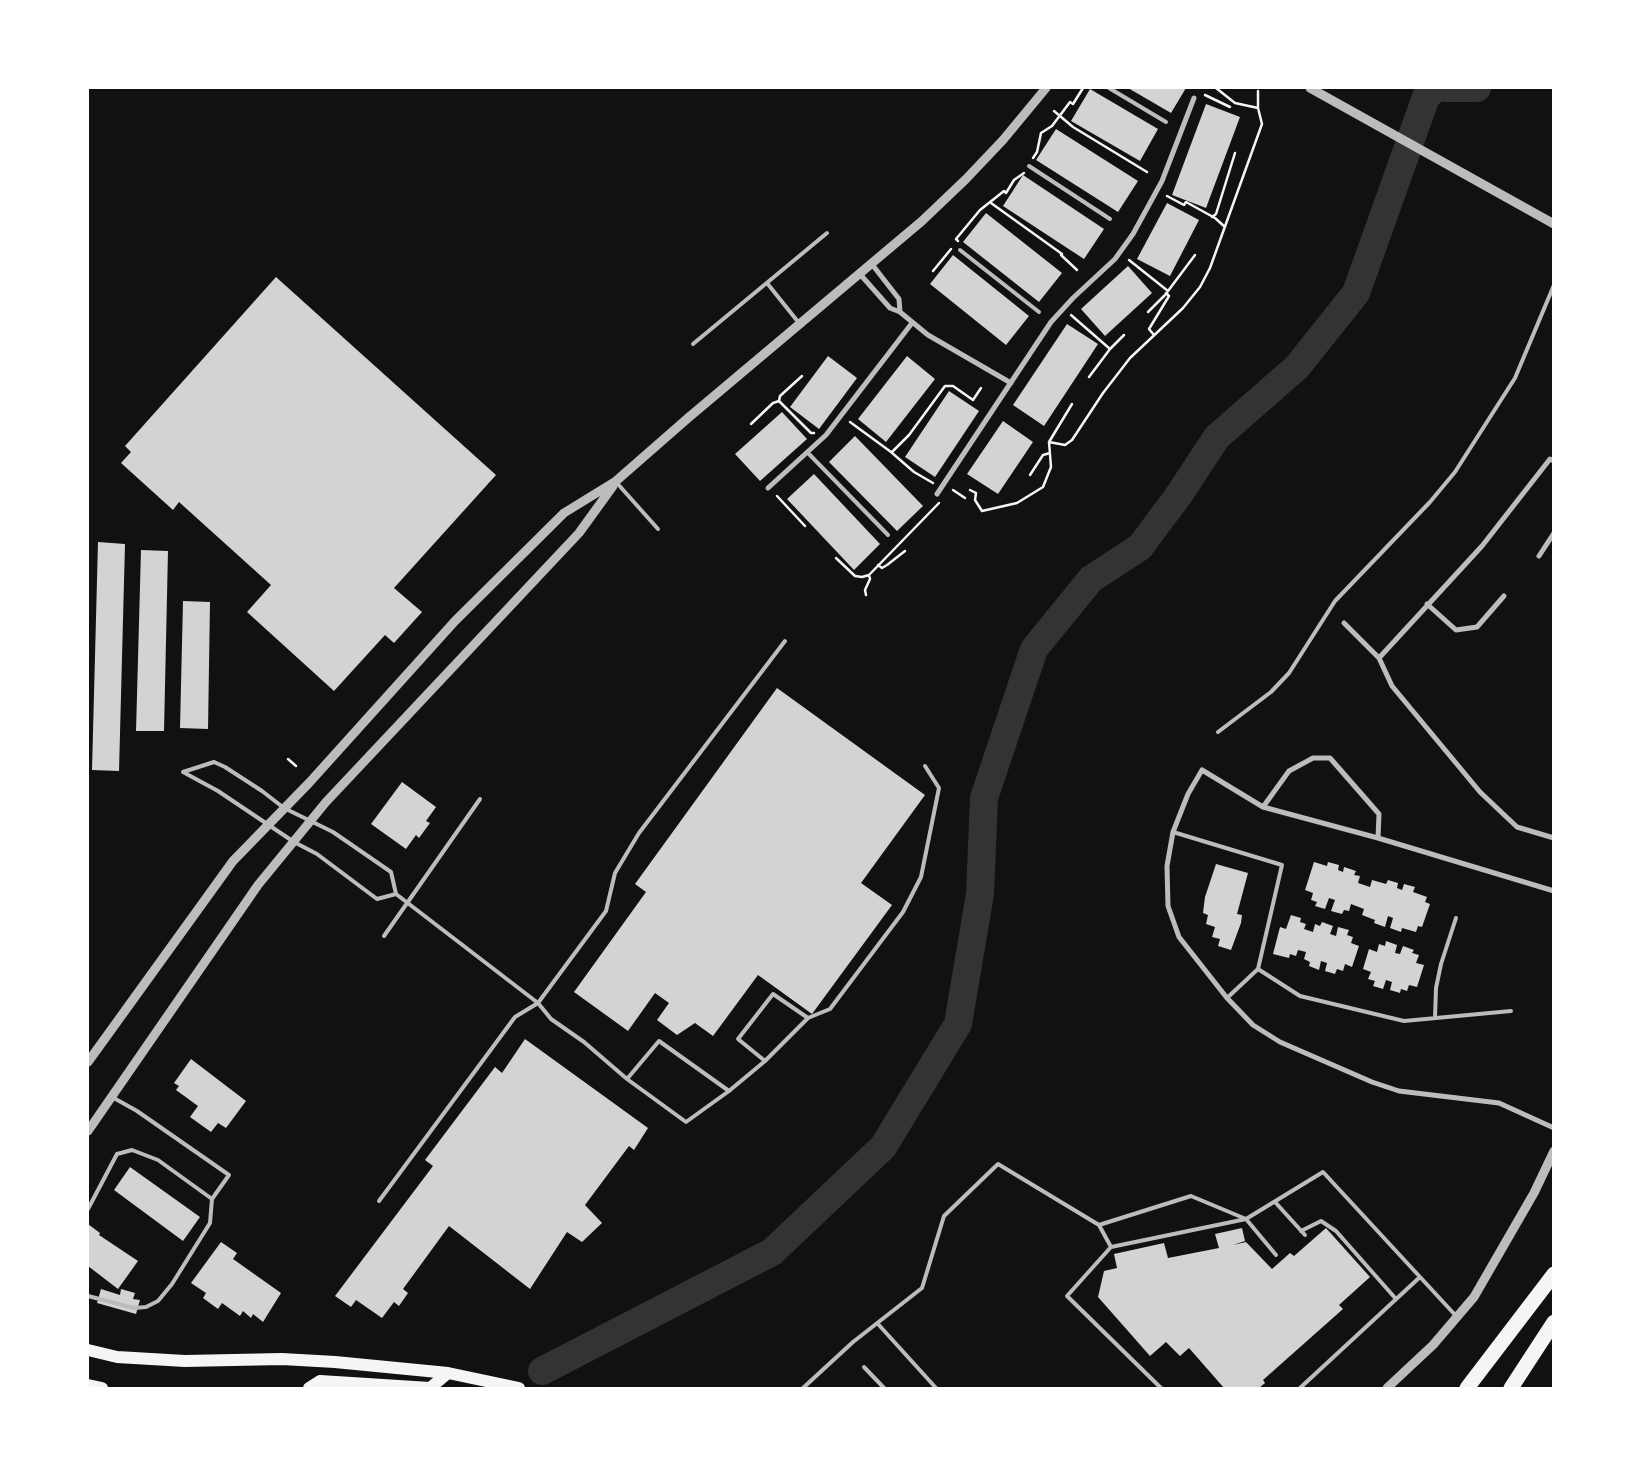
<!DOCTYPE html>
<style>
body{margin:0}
#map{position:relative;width:1641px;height:1476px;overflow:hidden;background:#111;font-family:"Noto Sans",sans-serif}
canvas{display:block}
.frame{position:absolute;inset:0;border:89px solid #fff;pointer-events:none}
</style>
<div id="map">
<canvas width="1641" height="1476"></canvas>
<div class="frame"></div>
</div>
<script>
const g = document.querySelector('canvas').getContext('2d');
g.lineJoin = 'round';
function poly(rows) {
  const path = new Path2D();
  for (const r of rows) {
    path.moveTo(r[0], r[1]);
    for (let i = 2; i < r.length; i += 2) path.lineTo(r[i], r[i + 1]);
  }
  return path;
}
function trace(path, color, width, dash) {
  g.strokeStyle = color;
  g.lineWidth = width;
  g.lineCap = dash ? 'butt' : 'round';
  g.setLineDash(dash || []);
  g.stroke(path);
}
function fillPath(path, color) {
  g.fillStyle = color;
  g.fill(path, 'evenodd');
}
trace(poly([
 [1445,88,1477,88],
 [542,1371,772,1252,883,1147,958,1024,980,894,984,798,1034,649,1091,579,1140,547,1178,496,1217,437,1297,367,1356,293,1426,97,1436,88]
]), '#333', 28);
fillPath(poly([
 [1128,88,1186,88,1171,113],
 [1090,89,1158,129,1140,161,1071,121],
 [1206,104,1240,117,1206,208,1172,195],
 [1056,129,1138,181,1118,212,1036,160],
 [1023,175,1104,229,1084,259,1003,206],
 [1167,203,1199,220,1170,276,1137,259],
 [986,213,1062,273,1039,302,963,242],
 [953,255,1029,316,1006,345,930,284],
 [1128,266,1152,293,1105,336,1081,309],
 [276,277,496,475,394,588,422,612,394,643,385,635,334,691,247,612,271,585,179,502,173,510,121,463,131,452,125,446],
 [1067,324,1098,344,1044,426,1013,405],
 [828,356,857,378,819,429,790,407],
 [907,356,935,379,886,442,858,419],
 [949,391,979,411,935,477,905,457],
 [782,412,807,439,760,481,735,454],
 [1003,421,1033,442,998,494,967,474],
 [855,436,923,506,897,531,829,462],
 [814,474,880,544,854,570,787,499],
 [98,542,125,544,119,771,92,770],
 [141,550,168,551,164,731,136,731],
 [183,601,210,602,208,729,180,728],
 [777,688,925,795,861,883,892,905,812,1014,758,975,713,1036,695,1023,677,1035,657,1020,669,1003,655,993,628,1031,574,992,646,892,635,884],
 [402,782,436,807,426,821,430,823,419,838,416,835,406,849,371,824],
 [1314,862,1327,866,1328,862,1339,865,1338,870,1343,872,1344,867,1356,871,1354,875,1360,876,1358,883,1370,887,1372,880,1386,884,1388,880,1398,883,1397,888,1402,890,1404,884,1415,887,1413,892,1427,897,1425,902,1430,904,1422,927,1418,926,1416,932,1402,928,1401,932,1390,928,1393,918,1388,916,1385,927,1374,923,1375,920,1362,915,1364,909,1351,904,1349,911,1344,910,1342,914,1331,911,1335,900,1329,898,1325,909,1315,906,1317,902,1311,900,1313,893,1305,890],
 [1216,864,1248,873,1237,914,1242,915,1241,923,1231,950,1218,946,1220,939,1212,937,1215,927,1206,924,1208,915,1203,913,1205,897],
 [1291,915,1301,918,1300,922,1306,924,1304,929,1313,932,1315,924,1320,926,1322,922,1333,926,1330,934,1336,936,1338,927,1349,930,1347,935,1353,937,1351,943,1359,946,1352,967,1345,964,1343,971,1337,969,1335,974,1325,971,1327,963,1321,961,1319,970,1309,966,1310,962,1304,959,1306,952,1298,950,1296,956,1290,954,1289,958,1273,954,1280,927,1286,929],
 [1386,941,1397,945,1395,953,1400,954,1403,946,1414,950,1412,953,1419,955,1416,963,1424,965,1417,987,1409,985,1407,991,1401,989,1400,993,1390,990,1392,982,1386,980,1383,989,1373,986,1375,981,1368,979,1371,972,1363,969,1369,949,1377,952,1379,944,1385,946],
 [525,1039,648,1128,634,1150,629,1146,585,1205,602,1223,582,1242,567,1232,530,1289,449,1226,403,1289,408,1293,399,1306,394,1302,382,1318,356,1300,351,1307,335,1296,433,1166,425,1160,495,1067,502,1073],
 [191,1059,246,1101,226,1128,218,1123,211,1132,190,1117,198,1106,176,1090,179,1086,174,1083],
 [130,1167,200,1217,183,1241,114,1190],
 [88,1224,100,1233,99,1235,138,1261,118,1289,88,1266],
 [1242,1228,1245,1241,1233,1245,1246,1242,1272,1269,1290,1253,1294,1256,1326,1228,1370,1277,1339,1305,1343,1309,1263,1380,1265,1383,1259,1388,1224,1388,1189,1348,1180,1356,1166,1342,1150,1356,1098,1297,1104,1271,1117,1268,1114,1254,1164,1243,1168,1258,1219,1248,1215,1234],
 [221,1242,237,1253,233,1259,281,1293,263,1322,253,1314,251,1318,243,1311,240,1316,222,1303,218,1309,203,1298,206,1293,191,1283],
 [101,1289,120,1295,121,1289,135,1293,133,1299,140,1300,136,1314,97,1303]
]), '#d3d3d3');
trace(poly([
 [1205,95,1230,107],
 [1258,108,1258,91],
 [1054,111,1073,127,1147,172],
 [1033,158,1037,152,1041,133,1052,126,1070,102,1073,104,1083,88],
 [1167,196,1184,205,1186,202,1215,218,1225,227],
 [991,203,1062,254,1061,255,1077,270],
 [1212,217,1216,214,1235,153],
 [958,241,956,239,980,210,1004,191,1006,193,1014,180,1024,173],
 [1129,260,1168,291,1195,255],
 [933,271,951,249],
 [1148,312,1167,293],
 [1071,315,1110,349],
 [1154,335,1149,329,1169,296,1166,293],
 [1089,377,1110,349,1124,335],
 [779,401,811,433,814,433],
 [850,422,891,452,914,472,933,483],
 [751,424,773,403,779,401,780,396,802,376],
 [1049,442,1065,445,1072,440,1103,393,1130,358,1183,308,1200,287,1210,268,1262,124,1258,108,1235,103,1216,88],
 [892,452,909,435,945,386,953,386,973,400,981,388],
 [1030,475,1043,455,1050,453],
 [953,490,965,498],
 [970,490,976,493,975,500,982,511,1017,503,1043,487,1051,467,1049,442,1072,404],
 [777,496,805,526],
 [836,558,855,576,862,577,869,575,939,503],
 [878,565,882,568,887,565,905,551],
 [866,595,865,590,870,579,869,575],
 [288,759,296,766]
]), '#f5f5f5', 2.5);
trace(poly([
 [1109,88,1166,122],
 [1029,166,1110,219],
 [960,250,1039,312],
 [767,283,799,323],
 [693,344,827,233],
 [808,453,888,535],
 [616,482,658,529],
 [1218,732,1271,692,1289,673,1335,601,1430,502,1455,472,1515,378,1554,285],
 [214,762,225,767,262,791,284,808,333,832,391,872,396,894,377,899,317,854,294,842,218,791,183,772,214,762],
 [1173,832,1282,865,1258,969],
 [396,894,538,1003,551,1019,584,1042,627,1079,686,1122,729,1091,765,1061,808,1018,830,1009,903,912,921,877,939,788,925,766],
 [384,936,480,799],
 [1227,998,1258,969,1300,996,1404,1021,1511,1011],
 [1435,1018,1436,988,1441,964,1456,918],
 [765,1061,738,1039,773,994,808,1018],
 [627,1079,659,1041,729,1091],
 [379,1201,515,1017,538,1003,606,911,615,873,639,833,785,641],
 [1275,1202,1305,1235],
 [88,1209,117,1154,132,1150,158,1160,212,1199],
 [1099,1225,1111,1247,1067,1296,1161,1388],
 [1301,1231,1321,1221,1336,1231,1396,1299],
 [1111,1247,1246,1219,1276,1255],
 [88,1296,134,1308,146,1307,158,1301,172,1284,210,1223,212,1199,229,1175,137,1111,112,1097],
 [878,1324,936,1388],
 [864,1367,884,1388],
 [803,1388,853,1342,922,1288,944,1216,998,1164,1099,1225,1191,1196,1246,1219,1323,1172,1457,1317],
 [1300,1388,1420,1277]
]), '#bcbcbc', 4);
trace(poly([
 [871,263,899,299,900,312],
 [859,273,890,308,900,312,928,335,1011,383],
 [768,488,826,435,912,323],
 [937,494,1051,322,1073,298,1115,259,1133,234,1162,181,1194,98],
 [1539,556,1554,533],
 [1427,604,1456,630,1477,627,1504,596],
 [1344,623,1379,658,1392,686,1480,792,1517,827,1554,838],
 [1379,658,1482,546,1550,459,1554,461],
 [1263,807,1289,771,1313,758,1330,758,1379,814,1378,838],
 [1554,891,1378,838,1263,807,1202,770,1188,794,1173,832,1167,866,1168,906,1179,937,1227,998,1253,1025,1280,1042,1372,1082,1399,1091,1499,1103,1554,1128]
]), '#bcbcbc', 5);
trace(poly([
 [1310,88,1554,224],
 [88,1062,233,861,309,783,455,621,564,513,616,481,688,418,922,221,966,179,1003,140,1046,88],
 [88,1131,258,885,326,802,579,533,613,486],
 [1387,1388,1433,1345,1474,1297,1534,1193,1554,1151]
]), '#bcbcbc', 9);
trace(poly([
 [88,1350,117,1357,185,1361,282,1359,335,1362,448,1373,519,1388],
 [88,1385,102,1388],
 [309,1388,320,1381,430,1388,448,1373]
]), '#f5f5f5', 12);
trace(poly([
 [1467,1388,1554,1274],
 [1511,1388,1554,1322]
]), '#f5f5f5', 15);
</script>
